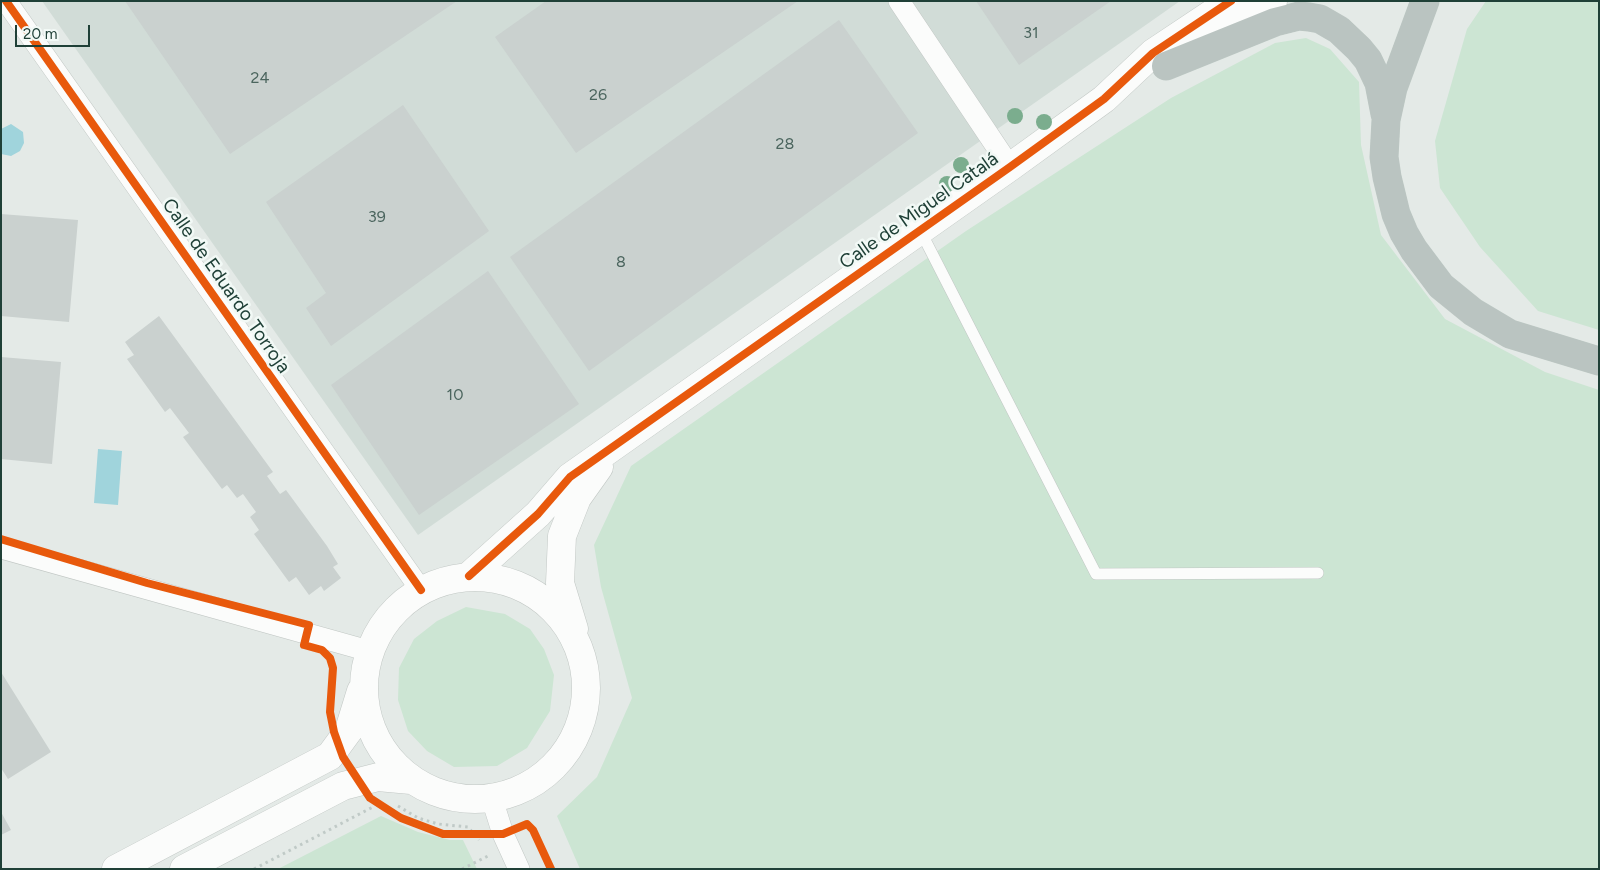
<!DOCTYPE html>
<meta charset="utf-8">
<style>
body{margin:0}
#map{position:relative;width:1600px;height:870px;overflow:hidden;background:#e4eae7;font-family:Figtree,sans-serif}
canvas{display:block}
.frame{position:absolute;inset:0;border:2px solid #1f4037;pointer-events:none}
.scale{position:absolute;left:15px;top:25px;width:75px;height:22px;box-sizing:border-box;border:2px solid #1f4037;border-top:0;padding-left:6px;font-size:15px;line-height:18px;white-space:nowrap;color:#1f4037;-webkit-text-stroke:4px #f2f9f6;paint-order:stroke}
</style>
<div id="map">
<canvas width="1600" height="870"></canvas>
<div class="frame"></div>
<div class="scale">20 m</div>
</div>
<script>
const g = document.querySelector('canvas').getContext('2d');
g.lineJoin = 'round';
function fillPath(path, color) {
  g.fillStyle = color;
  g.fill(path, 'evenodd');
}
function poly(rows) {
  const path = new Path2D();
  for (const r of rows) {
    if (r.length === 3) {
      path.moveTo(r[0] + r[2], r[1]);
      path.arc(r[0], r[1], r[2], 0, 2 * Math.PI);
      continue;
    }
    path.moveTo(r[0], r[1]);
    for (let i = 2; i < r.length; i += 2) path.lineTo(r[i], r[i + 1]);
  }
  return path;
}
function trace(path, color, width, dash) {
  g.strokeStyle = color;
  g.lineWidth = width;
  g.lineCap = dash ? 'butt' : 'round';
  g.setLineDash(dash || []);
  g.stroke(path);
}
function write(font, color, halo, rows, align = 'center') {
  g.font = font + ' Figtree,sans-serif';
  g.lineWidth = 5;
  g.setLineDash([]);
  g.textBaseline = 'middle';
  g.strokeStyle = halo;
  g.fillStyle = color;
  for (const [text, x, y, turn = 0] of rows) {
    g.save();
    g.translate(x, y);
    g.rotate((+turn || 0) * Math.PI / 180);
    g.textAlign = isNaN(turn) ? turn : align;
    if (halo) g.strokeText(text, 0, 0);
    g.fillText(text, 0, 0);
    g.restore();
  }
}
fillPath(poly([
 [42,1,1180,1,418,535]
]), '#d1dcd7');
fillPath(poly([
 [1486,1,1599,1,1599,330,1538,311,1480,247,1440,188,1435,141,1467,29],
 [1306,38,1330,49,1359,82,1361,145,1381,235,1445,319,1545,372,1599,390,1599,869,580,869,557,816,597,777,632,698,601,587,594,545,631,466,966,231,1171,98,1275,43],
 [466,607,505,614,530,629,544,649,554,675,550,711,527,748,497,766,454,767,427,751,408,731,398,700,399,668,414,639,437,621],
 [381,816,418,832,450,840,463,840,477,869,278,869]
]), '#cce5d3');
fillPath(poly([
 [11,124,23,132,24,143,20,151,11,156,1,154,1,129],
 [98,449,122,451,118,505,94,503]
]), '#a0d4dc');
fillPath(poly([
 [125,1,457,1,230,154],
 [546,1,798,1,576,153,495,37],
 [976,1,1111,1,1019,65],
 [839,20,918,133,589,371,510,257],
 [403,105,489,231,331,346,306,308,326,293,266,202],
 [1,214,78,220,69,322,1,316],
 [488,271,579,404,419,515,331,385],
 [159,316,273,472,267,476,280,494,286,490,327,546,338,564,333,567,341,578,324,591,321,586,309,595,296,577,289,582,254,534,259,530,250,517,256,512,243,494,237,498,227,485,222,489,183,437,189,433,170,408,165,412,127,359,134,355,125,342],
 [1,357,61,362,52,464,1,459],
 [1,672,51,752,8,779,1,768],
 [1,812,11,830,1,835]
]), '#cad1cf');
const service = poly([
 [920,230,1096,574,1318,573]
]);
const minor = poly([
 [6,1,421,590],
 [899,1,1010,167],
 [1,548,369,651],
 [492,799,503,834,519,869]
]);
const tertiary = poly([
 [1203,43,1273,1],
 [469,576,538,514,570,477,1010,167,1104,99,1153,53,1231,1],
 [475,688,111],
 [574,629,560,583,562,536,577,498,599,467],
 [116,869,330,756,349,730,361,691],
 [184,869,343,786,378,777,411,780]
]);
const motorway = poly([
 [1425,1,1393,88,1386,120,1384,157,1387,177,1396,214,1404,233,1414,250,1441,286,1473,312,1510,334,1599,361],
 [1166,66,1275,22,1299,16,1309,17,1320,19,1339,30,1359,49,1368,60,1379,83,1385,114]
]);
trace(service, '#c1c7c4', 12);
trace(minor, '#c1c7c4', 22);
trace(tertiary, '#c1c7c4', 29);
trace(motorway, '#bcc7c3', 29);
trace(poly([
 [398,806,418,818,438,824,468,827,479,840],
 [254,869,373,807],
 [462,869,488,856]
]), '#c0cac7', 3, [2.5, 4]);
trace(service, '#fbfcfb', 11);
trace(minor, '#fbfcfb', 21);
trace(tertiary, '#fbfcfb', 28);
trace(motorway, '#bac4c1', 28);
trace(poly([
 [6,1,421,590],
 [1,539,147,583,309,625,304,645,322,650,330,658,333,668,330,712,334,732,343,757,370,798,401,818,443,834,503,834,527,824,533,830,551,869],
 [469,576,538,514,570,477,1010,167,1104,99,1153,53,1231,1]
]), '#e8590c', 8);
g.fillStyle = '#7bad8e';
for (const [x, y] of [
 [1015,116],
 [1044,122],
 [961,165],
 [947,184]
]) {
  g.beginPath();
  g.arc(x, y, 8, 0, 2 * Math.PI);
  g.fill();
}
write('16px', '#4b655e', null, [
 ["31",1031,33],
 ["24",260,78],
 ["26",598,95],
 ["28",785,144],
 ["39",377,217],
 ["8",621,262],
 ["10",455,395]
]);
write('19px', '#1f4037', '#f2f9f6', [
 ["Calle de Miguel Catalá",919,211,-35],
 ["Calle de Eduardo Torroja",226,286,55]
]);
</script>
